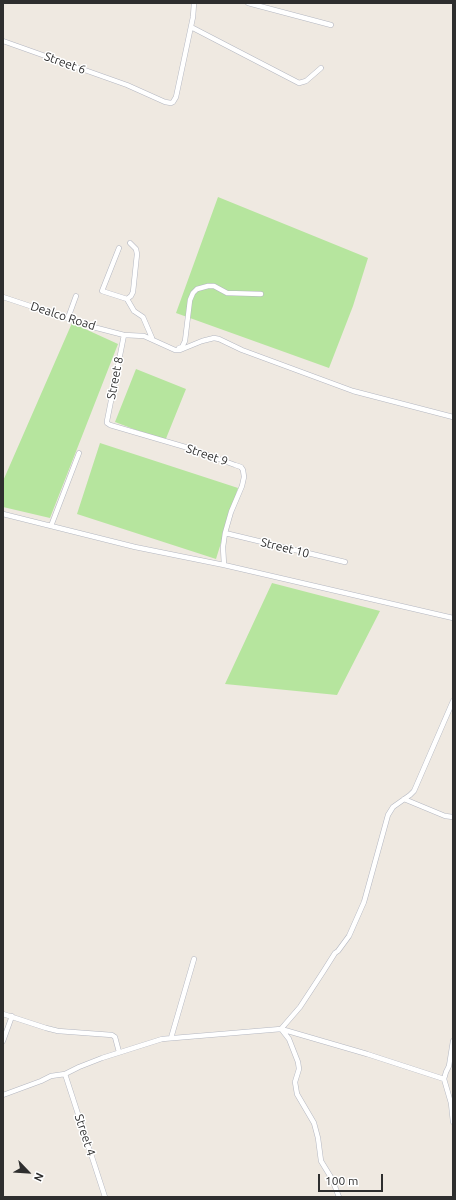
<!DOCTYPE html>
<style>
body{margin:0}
#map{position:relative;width:456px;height:1200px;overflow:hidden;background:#efe9e1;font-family:Ubuntu,sans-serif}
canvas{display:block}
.frame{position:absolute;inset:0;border:4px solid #2e2e2e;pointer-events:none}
.north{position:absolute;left:8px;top:1152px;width:40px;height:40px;-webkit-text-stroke:3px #fff;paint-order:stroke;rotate:115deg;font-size:11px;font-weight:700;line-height:16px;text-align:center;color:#2e2e2e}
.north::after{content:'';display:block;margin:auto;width:14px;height:18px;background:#2e2e2e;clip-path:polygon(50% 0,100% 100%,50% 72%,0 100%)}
.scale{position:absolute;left:318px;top:1174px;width:65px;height:18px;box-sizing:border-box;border:2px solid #2e2e2e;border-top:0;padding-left:5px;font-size:12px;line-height:14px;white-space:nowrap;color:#2e2e2e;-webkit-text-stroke:3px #fff;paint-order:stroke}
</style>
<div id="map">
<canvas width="456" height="1200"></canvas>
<div class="frame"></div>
<div class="north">N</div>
<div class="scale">100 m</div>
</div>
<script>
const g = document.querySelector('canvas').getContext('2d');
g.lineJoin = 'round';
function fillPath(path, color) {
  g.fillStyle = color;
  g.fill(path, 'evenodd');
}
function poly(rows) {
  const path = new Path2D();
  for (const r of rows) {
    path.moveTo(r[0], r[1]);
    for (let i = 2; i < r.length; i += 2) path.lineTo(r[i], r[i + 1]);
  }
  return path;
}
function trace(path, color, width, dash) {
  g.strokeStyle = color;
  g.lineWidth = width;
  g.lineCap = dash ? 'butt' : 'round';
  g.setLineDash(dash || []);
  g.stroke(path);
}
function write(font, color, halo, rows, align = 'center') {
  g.font = font + ' Ubuntu,sans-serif';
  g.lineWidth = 3;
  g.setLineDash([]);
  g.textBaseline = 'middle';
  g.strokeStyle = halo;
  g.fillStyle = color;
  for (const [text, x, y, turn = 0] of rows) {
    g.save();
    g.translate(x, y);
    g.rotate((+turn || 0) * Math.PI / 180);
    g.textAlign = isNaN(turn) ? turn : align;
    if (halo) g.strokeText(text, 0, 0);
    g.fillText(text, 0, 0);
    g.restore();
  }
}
fillPath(poly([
 [218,197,368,258,353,306,329,368,176,313],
 [72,323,118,344,50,518,3,507,3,481],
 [136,369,186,389,165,441,115,422],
 [100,443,238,488,216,559,77,514],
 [272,583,380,611,337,695,225,684]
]), '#b6e59e');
const street = poly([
 [248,3,331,25],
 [191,27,299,83,306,81,321,68],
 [3,41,127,85,165,102,171,103,173,102,176,97,193,17,194,3],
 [119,248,102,291,127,299,134,311,143,317,152,338,151,338],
 [3,297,93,327,124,335,144,336,175,350,180,350,202,341,214,338,219,339,242,350,353,391,453,417],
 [127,299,131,296,133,292,137,254,136,249,130,243],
 [68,318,76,296],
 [124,335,107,421,107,423,110,425,192,449,235,465,241,467,243,470,244,477,242,486,231,512,225,533,223,547,224,565],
 [179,348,182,347,185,341,190,300,193,293,197,289,208,286,214,286,227,293,261,294],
 [3,514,135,547,224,565,453,618],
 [51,526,79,453],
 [225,533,345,562],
 [404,799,445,816,453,817],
 [3,1014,46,1028,58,1031,112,1035,115,1037,119,1052],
 [281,1029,300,1007,323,972,335,953,338,951,349,936,364,902,388,815,393,807,410,795,414,791,453,701],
 [282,1030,289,1039,298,1062,299,1069,295,1082,297,1094,314,1123,318,1138,321,1161,332,1179,339,1197],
 [171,1038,194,959],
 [3,1041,12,1016],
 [453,1041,449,1066,446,1072,444,1079,451,1103,453,1122],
 [65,1074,105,1197],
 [3,1095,41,1081,51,1076,65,1074,79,1067,102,1058,162,1039,281,1029,367,1054,444,1079]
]);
trace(street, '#b4b7c1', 5.5);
trace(street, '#fff', 4.5);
write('12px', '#2e2e2e', '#fff', [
 ["Street 6",65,63,20],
 ["Dealco Road",63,316,18],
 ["Street 8",115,378,-79],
 ["Street 9",207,455,19],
 ["Street 10",285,548,14],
 ["Street 4",85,1135,72]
]);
</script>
